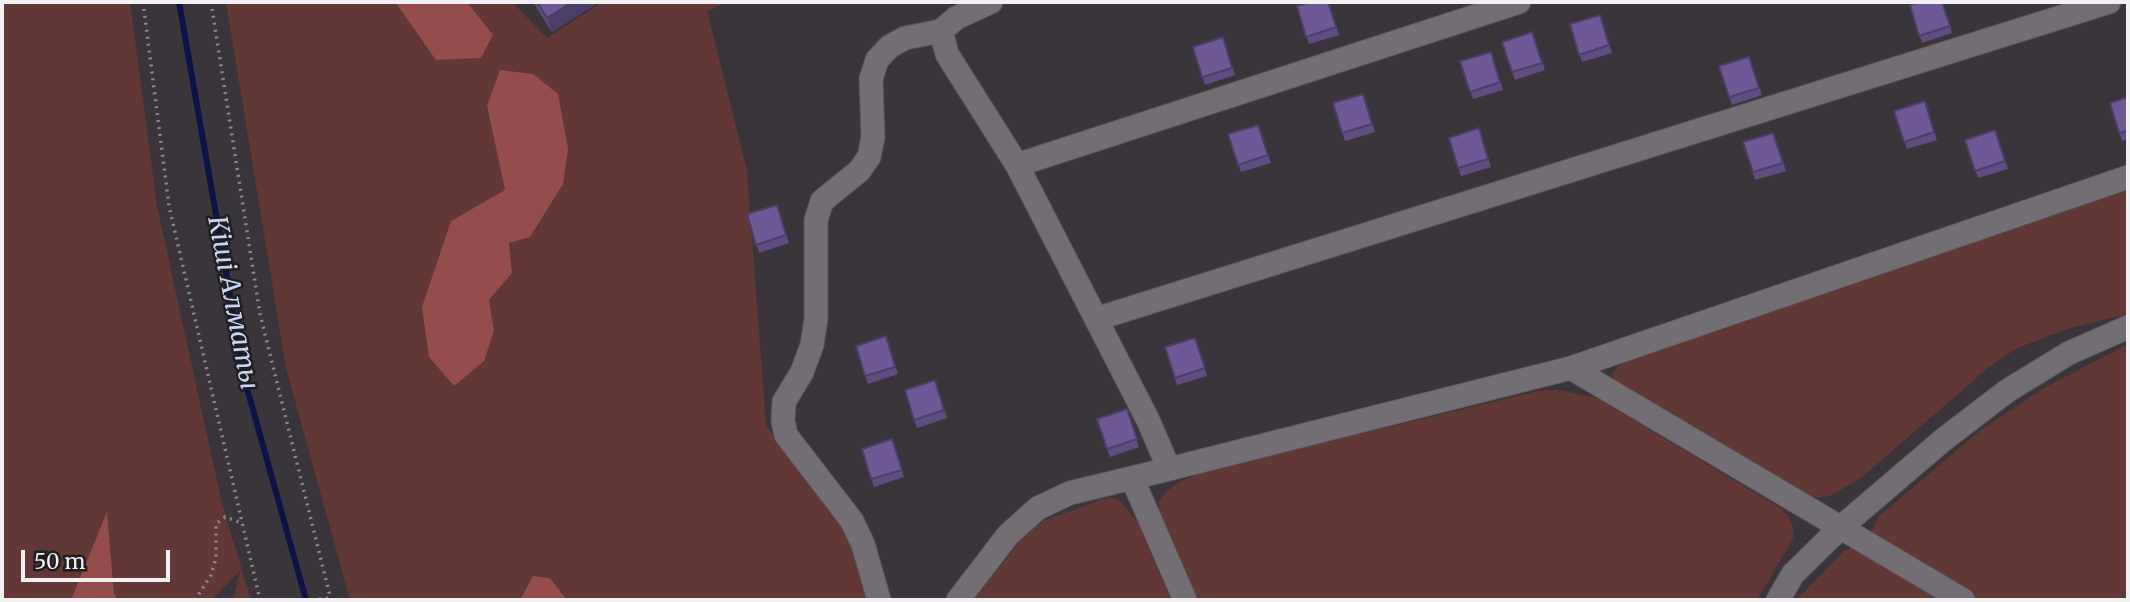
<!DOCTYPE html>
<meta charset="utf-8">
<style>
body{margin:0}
#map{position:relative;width:2130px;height:602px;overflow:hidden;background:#3a353a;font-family:Merriweather,serif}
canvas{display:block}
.frame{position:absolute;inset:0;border:4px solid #f3f0f3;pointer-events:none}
.scale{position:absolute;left:21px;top:550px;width:149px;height:32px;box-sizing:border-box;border:4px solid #f3f0f3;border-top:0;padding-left:9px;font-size:21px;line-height:24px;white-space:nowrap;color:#f3f0f3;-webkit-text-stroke:5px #201e20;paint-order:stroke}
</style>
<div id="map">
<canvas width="2130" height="602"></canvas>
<div class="frame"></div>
<div class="scale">50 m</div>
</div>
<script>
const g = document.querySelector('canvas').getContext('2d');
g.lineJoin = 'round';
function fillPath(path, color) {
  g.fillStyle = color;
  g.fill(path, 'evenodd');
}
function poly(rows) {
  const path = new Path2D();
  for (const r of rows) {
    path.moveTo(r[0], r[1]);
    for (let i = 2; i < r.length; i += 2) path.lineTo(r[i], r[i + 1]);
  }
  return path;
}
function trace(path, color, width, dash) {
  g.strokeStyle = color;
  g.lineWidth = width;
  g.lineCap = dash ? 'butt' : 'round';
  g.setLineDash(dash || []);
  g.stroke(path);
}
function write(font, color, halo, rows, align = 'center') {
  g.font = font + ' Merriweather,serif';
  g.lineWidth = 5;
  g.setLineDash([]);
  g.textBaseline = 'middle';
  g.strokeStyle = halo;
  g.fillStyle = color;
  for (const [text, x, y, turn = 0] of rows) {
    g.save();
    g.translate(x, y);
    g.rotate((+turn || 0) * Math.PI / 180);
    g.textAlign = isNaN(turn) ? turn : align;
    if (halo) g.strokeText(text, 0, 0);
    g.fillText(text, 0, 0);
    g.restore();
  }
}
fillPath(poly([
 [2,2,130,2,157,206,222,504,251,600,233,600,240,571,211,600,118,600,114,594,107,514,71,600,2,600],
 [226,2,395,2,436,60,481,58,493,35,467,2,512,2,547,38,602,2,728,2,707,11,747,171,766,425,808,482,833,507,853,541,873,600,567,600,550,578,533,576,520,600,350,600,286,368],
 [487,106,530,237,509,243,512,273,489,300,494,331,455,386,429,357,451,221,505,190],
 [2128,186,2128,314,2067,329,2015,349,1989,367,1861,478,1830,496,1816,498,1800,493,1613,379,1612,374,1623,362],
 [2128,344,2128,600,1977,600,1885,546,1872,533,1877,518,1981,430,2042,389],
 [1557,390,1597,398,1780,508,1789,517,1793,528,1793,539,1757,600,1197,600,1159,516,1159,502,1167,491,1181,481,1207,471,1538,391],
 [1109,497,1118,499,1137,521,1171,600,974,600,1020,541,1043,521],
 [1856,546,1947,600,1796,600,1844,551]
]), '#623836');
fillPath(poly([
 [395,2,467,2,493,35,481,58,436,60],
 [500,70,533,74,558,94,568,149,563,184,530,237,509,243,512,273,489,300,494,331,484,361,454,386,429,357,422,307,451,221,505,190,487,106],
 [107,512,114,594,118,600,71,600],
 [533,576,550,578,567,600,520,600]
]), '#944d4b');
trace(poly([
 [179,2,245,381,306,600]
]), '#0d1347', 6);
const minor = poly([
 [991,2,956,18,941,31,947,54,1017,165],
 [1096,319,2109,2],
 [1571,368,1963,600],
 [1169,469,1571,368,2128,177],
 [1132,478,1185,600],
 [879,600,863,544,852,521,786,435,783,421,784,402,802,372,812,345,816,319,816,220,822,201,859,171,869,157,873,137,871,79,877,60,889,47,905,38,941,31],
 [958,600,1008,535,1038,508,1070,493,1169,469,1148,420,1017,165,1519,2],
 [1778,600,1793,574,1840,528,1943,440,2007,391,2069,353,2128,327]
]);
trace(minor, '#585458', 25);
trace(poly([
 [143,2,169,206,260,600],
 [211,2,260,314,331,600],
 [195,600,211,575,216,558,216,524,225,517,242,523],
 [312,600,330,598]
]), '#8d898d', 3.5, [2, 5]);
trace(minor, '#736e73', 23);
fillPath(poly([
 [533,2,599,2,552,32],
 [1329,2,1339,35,1309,44,1297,6],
 [1942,2,1952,33,1922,43,1910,5],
 [1600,15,1612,53,1582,62,1570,24],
 [1532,32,1545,70,1515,80,1502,42],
 [1223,37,1235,75,1205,85,1193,47],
 [1491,52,1503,90,1473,99,1460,61],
 [1749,57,1762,95,1732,105,1719,66],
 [1363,94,1375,132,1345,141,1333,103],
 [2128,97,2128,139,2122,141,2110,103],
 [1925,101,1937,140,1907,149,1894,111],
 [1258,125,1271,163,1241,172,1228,134],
 [1479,128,1491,167,1461,176,1449,138],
 [1995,130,2008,169,1978,178,1965,140],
 [1773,133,1786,171,1755,180,1743,142],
 [777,205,789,243,759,253,747,214],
 [886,336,898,374,868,384,856,346],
 [1195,338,1207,376,1177,385,1165,347],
 [935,380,947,418,917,428,905,390],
 [1127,409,1139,447,1110,457,1097,419],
 [892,439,904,477,874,487,862,449]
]), '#5f4d81');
fillPath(poly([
 [572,2,599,2,552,32,547,18]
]), '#4d3e69');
const building = poly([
 [537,2,572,2,547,18,537,2],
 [1311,2,1328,2,1336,27,1306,37,1297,6,1311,2],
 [1920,2,1942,2,1950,26,1919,36,1910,5,1920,2],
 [1600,15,1609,45,1579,55,1570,24,1600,15],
 [1532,32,1542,63,1512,72,1502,42,1532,32],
 [1223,37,1232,68,1202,77,1193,47,1223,37],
 [1491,52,1500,82,1470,92,1460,61,1491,52],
 [1749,57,1759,88,1729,97,1719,66,1749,57],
 [1363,94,1372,124,1342,133,1333,103,1363,94],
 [2128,97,2128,131,2119,133,2110,103,2128,97],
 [1925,101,1934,132,1904,142,1894,111,1925,101],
 [1258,125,1268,155,1238,165,1228,134,1258,125],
 [1479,128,1488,159,1458,168,1449,138,1479,128],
 [1995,130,2005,161,1975,171,1965,140,1995,130],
 [1773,133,1783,163,1753,172,1743,142,1773,133],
 [777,205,786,235,756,245,747,214,777,205],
 [886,336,895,367,865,376,856,346,886,336],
 [1195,338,1205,368,1175,378,1165,347,1195,338],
 [935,380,944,410,914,420,905,390,935,380],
 [1127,409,1137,439,1107,449,1097,419,1127,409],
 [892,439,902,470,871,479,862,449,892,439]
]);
fillPath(building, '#6e5996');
trace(building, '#4d3e69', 2);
write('italic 26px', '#c9d5f8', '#201e20', [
 ["Кіші Алматы",232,303,79]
]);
</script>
